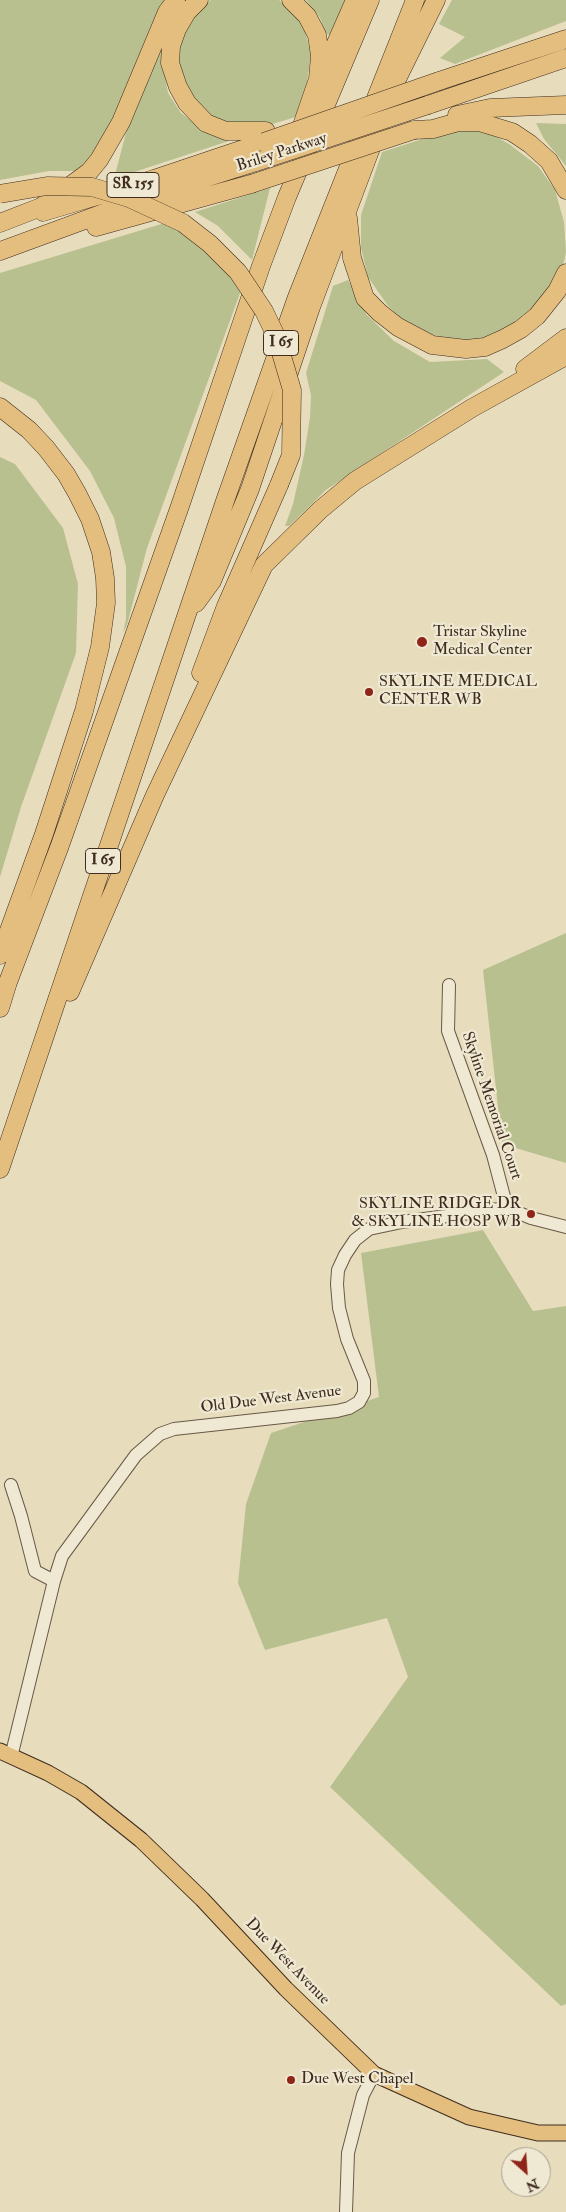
<!DOCTYPE html>
<style>
body{margin:0}
#map{position:relative;width:566px;height:2212px;overflow:hidden;background:#e7ddbd;font-family:"IM FELL Double Pica",serif}
canvas{display:block}
.north{position:absolute;left:501px;top:2147px;width:50px;height:50px;box-sizing:border-box;background:#efe9d4;border:1px solid #a99d8b;border-radius:50%;rotate:154deg;font-size:14px;font-weight:700;line-height:20px;text-align:center;color:#3f2c1e}
.north::after{content:'';display:block;margin:auto;width:18px;height:22px;background:#8f2418;clip-path:polygon(50% 0,100% 100%,50% 72%,0 100%)}
</style>
<div id="map">
<canvas width="566" height="2212"></canvas>
<div class="north">N</div>
</div>
<script>
const g = document.querySelector('canvas').getContext('2d');
g.lineJoin = 'round';
function fillPath(path, color) {
  g.fillStyle = color;
  g.fill(path, 'evenodd');
}
function poly(rows) {
  const path = new Path2D();
  for (const r of rows) {
    path.moveTo(r[0], r[1]);
    for (let i = 2; i < r.length; i += 2) path.lineTo(r[i], r[i + 1]);
  }
  return path;
}
function trace(path, color, width, dash) {
  g.strokeStyle = color;
  g.lineWidth = width;
  g.lineCap = dash ? 'butt' : 'round';
  g.setLineDash(dash || []);
  g.stroke(path);
}
function write(font, color, halo, rows, align = 'center') {
  g.font = font + ' "IM FELL Double Pica",serif';
  g.lineWidth = 4.5;
  g.setLineDash([]);
  g.textBaseline = 'middle';
  g.strokeStyle = halo;
  g.fillStyle = color;
  for (const [text, x, y, turn = 0] of rows) {
    g.save();
    g.translate(x, y);
    g.rotate((+turn || 0) * Math.PI / 180);
    g.textAlign = isNaN(turn) ? turn : align;
    if (halo) g.strokeText(text, 0, 0);
    g.fillText(text, 0, 0);
    g.restore();
  }
}
fillPath(poly([
 [0,0,173,0,110,134,80,171,49,171,0,180],
 [211,0,279,0,290,8,305,30,311,55,305,96,299,116,269,125,221,124,192,102,176,59,181,32,205,3],
 [306,0,348,0,331,35,326,34,320,18],
 [452,0,566,0,566,21,455,64,440,58,465,37,439,24],
 [164,35,163,65,168,93,181,113,202,129,229,141,119,177,115,175,129,121],
 [536,123,566,124,566,166,544,139],
 [465,129,486,131,509,144,538,166,555,190,564,222,566,252,561,276,540,307,496,337,470,342,442,338,409,325,388,306,368,277,361,248,361,215,382,152,438,134],
 [270,188,252,260,218,226,195,212],
 [168,222,200,240,243,285,147,548,127,625,123,633,126,619,126,567,114,518,90,471,36,400,0,381,0,273],
 [348,280,367,315,394,341,430,362,487,359,504,372,326,490,289,526,285,526,293,504,304,455,310,417,311,395,306,373,333,286],
 [0,457,15,464,63,528,78,584,76,653,21,807,0,877],
 [566,933,566,1163,502,1144,483,970],
 [483,1230,533,1311,566,1306,566,2004,561,2006,330,1787,408,1677,387,1618,265,1650,238,1583,246,1504,271,1433,379,1397,361,1253]
]), '#b9c08f');
const minor = poly([
 [449,985,448,1031,493,1155,507,1208],
 [11,1485,21,1516,35,1571,54,1581],
 [11,1757,54,1581,62,1556,136,1455,160,1434,174,1429,337,1411,349,1408,359,1402,364,1393,364,1381,347,1339,339,1308,337,1284,338,1270,345,1255,355,1240,369,1229,402,1222,507,1208,531,1218,566,1227],
 [346,2212,348,2153,363,2095,374,2074]
]);
const major = poly([
 [0,1751,48,1773,81,1792,141,1840,202,1899,286,1989,374,2074,469,2117,538,2133,566,2133]
]);
const highway = poly([
 [199,0,187,12,177,29,171,46,170,63,178,87,187,103,206,123,226,131,266,131],
 [291,0,307,16,317,35,320,56,318,79,297,140],
 [322,75,355,0],
 [439,81,566,39],
 [428,105,566,58],
 [457,115,490,108,566,105],
 [414,130,433,129,458,122,479,122,512,132,530,144,549,161,566,190],
 [43,212,154,179,264,142],
 [348,218,352,258,365,298,380,313,398,327,432,345,466,349,485,347,503,339,521,329,537,316,557,291,566,273],
 [0,223,41,207,89,172,99,160,121,122,167,12,176,0],
 [96,227,251,184],
 [0,251,161,192,256,162],
 [525,369,566,338],
 [0,407,29,430,46,448,66,474,77,493,90,519,101,552,105,578,106,603,100,647,84,711,44,834,0,955],
 [196,603,212,581,250,489,311,307,397,79,436,0],
 [201,673,226,606,279,485],
 [70,992,155,795,264,565,320,510,355,481,472,408,566,356],
 [0,1008,8,982,59,848,180,506,261,266,287,197,370,0],
 [0,1169,225,501,297,297,415,0]
]);
trace(minor, '#695846', 14);
trace(major, '#3f2c1e', 17);
trace(highway, '#3f2c1e', 19);
trace(minor, '#efe9d4', 12);
trace(major, '#e4be7e', 15);
trace(highway, '#e4be7e', 18);
const highwayBridge = poly([
 [264,142,439,81],
 [256,162,428,105],
 [251,184,414,130],
 [0,194,47,186,92,187,129,198,183,223,210,244,238,272,264,311,276,336,292,390,291,455,279,485]
]);
trace(highwayBridge, '#3f2c1e', 19, []);
trace(highwayBridge, '#e4be7e', 18);
for (const [x, y, r, color] of [
 [422,642,6,"#8f2418"],
 [369,692,5,"#8f2418"],
 [531,1214,5,"#8f2418"],
 [291,2080,5,"#8f2418"]
]) {
  const dot = new Path2D();
  dot.arc(x, y, r, 0, 2 * Math.PI);
  g.fillStyle = color;
  g.fill(dot);
  trace(dot, '#efe9d4', 2);
}
for (const [x, y, w] of [
 [133,185,52],
 [281,343,35],
 [103,861,35]
]) {
  const box = new Path2D();
  box.roundRect(x - w / 2, y - 12.5, w, 25, 4);
  g.fillStyle = '#efe9d4';
  g.fill(box);
  trace(box, '#3f2c1e', 1);
}
write('bold 15px', '#3f2c1e', null, [
 ["SR 155",133,185],
 ["I 65",281,343],
 ["I 65",103,861]
]);
write('16px', '#3f2c1e', '#efe9d4', [
 ["Briley Parkway",282,153,-18],
 ["Skyline Memorial Court",491,1106,71],
 ["Old Due West Avenue",271,1400,-7],
 ["Due West Avenue",287,1962,46]
]);
write('16px', '#3f2c1e', '#efe9d4', [
 ["Tristar Skyline",433,633],
 ["Medical Center",433,651],
 ["SKYLINE MEDICAL",379,683],
 ["CENTER WB",379,701],
 ["SKYLINE RIDGE DR",521,1205,"right"],
 ["& SKYLINE HOSP WB",521,1223,"right"],
 ["Due West Chapel",301,2080]
], 'left');
</script>
